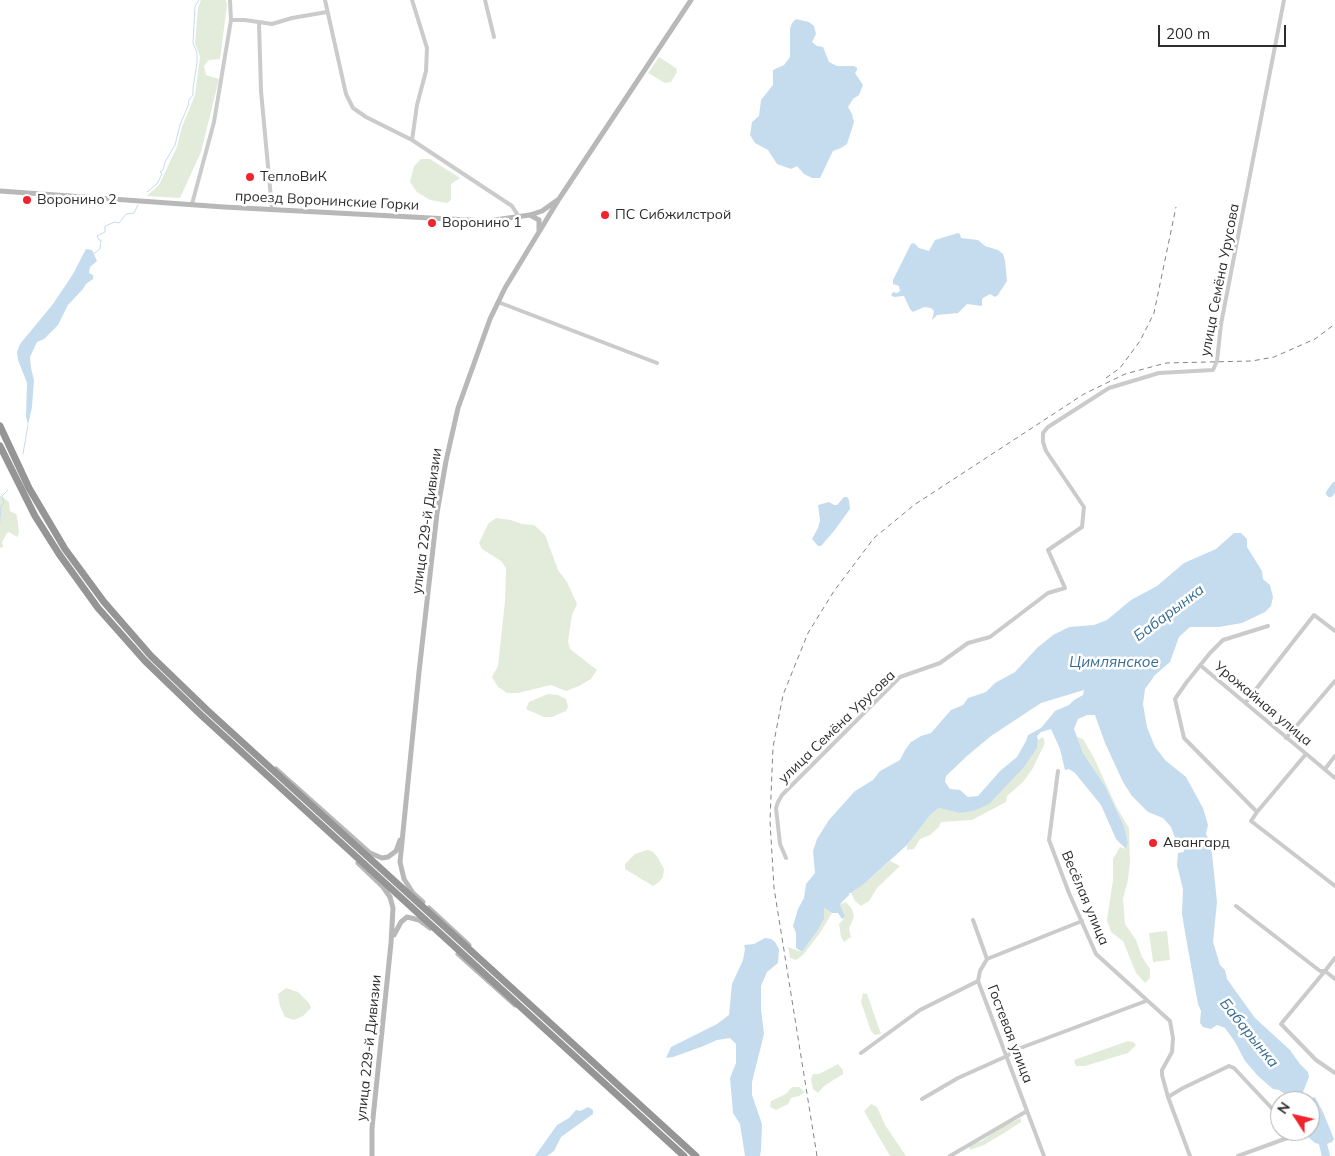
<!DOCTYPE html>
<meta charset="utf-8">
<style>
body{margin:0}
#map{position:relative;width:1335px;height:1156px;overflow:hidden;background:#fff;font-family:Mulish,sans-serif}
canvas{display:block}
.north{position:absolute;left:1270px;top:1091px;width:50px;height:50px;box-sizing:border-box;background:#fff;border:1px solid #ababab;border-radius:50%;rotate:305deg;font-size:14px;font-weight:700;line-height:20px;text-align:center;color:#2e2e2e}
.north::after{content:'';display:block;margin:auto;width:18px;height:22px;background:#f1242b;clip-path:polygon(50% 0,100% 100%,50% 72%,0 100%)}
.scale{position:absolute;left:1158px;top:25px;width:128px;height:22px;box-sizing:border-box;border:2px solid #2e2e2e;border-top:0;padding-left:6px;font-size:15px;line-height:18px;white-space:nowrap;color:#2e2e2e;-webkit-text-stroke:4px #fff;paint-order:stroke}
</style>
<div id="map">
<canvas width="1335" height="1156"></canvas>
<div class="north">N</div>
<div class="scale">200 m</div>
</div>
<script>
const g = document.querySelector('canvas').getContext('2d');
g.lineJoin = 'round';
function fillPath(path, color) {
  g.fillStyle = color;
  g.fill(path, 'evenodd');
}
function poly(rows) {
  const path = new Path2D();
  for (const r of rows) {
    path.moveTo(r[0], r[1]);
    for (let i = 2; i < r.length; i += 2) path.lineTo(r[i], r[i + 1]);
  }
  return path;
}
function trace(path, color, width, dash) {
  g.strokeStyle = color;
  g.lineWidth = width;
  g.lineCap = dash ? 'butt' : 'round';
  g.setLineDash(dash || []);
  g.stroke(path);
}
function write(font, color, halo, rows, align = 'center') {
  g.font = font + ' Mulish,sans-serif';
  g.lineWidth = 5;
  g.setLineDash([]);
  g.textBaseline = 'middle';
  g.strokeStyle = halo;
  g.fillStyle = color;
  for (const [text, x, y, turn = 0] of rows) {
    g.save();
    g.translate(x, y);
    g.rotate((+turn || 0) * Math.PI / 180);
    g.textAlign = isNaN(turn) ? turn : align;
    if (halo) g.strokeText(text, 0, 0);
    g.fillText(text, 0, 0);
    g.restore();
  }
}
fillPath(poly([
 [201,0,226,0,227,5,220,59,209,60,204,66,206,75,219,79,201,152,180,198,147,196,159,185,177,147,182,127,195,95,200,57,195,43,198,8],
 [659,57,676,68,677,72,671,82,665,83,648,73],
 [421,159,430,159,460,178,451,184,451,200,447,203,430,200,417,192,410,182,414,166],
 [0,495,9,502,10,511,16,514,17,516,19,533,17,537,9,532,7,533,2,542,3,547,0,548],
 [496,518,511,520,522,524,534,525,545,535,558,570,567,582,577,604,572,615,568,641,570,649,597,670,591,679,579,686,566,691,551,685,518,693,507,693,498,687,492,677,498,666,505,601,506,568,501,561,482,549,479,543,488,524],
 [548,694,558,695,566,699,568,707,566,711,552,717,544,717,526,709,529,702],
 [1043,737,1045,743,1033,768,1023,782,1007,796,1006,802,972,820,941,822,939,827,930,835,920,839,914,849,907,850,907,845,931,814,939,808,959,813,1037,748,1038,740],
 [1077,737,1083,739,1094,758,1116,806,1129,828,1130,862,1128,880,1123,899,1125,924,1136,940,1142,957,1150,969,1150,978,1145,983,1136,973,1123,941,1111,932,1107,920,1113,880,1113,859,1120,847,1126,849,1128,843,1124,826,1105,786,1083,753],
 [647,850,652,851,658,858,664,869,663,877,659,882,653,886,625,869,625,864,635,854],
 [890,861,900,866,877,888,869,901,861,906,855,901,851,893,864,884],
 [846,902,852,909,854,917,849,929,851,937,844,942,841,937,839,924,845,917,840,904],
 [824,908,832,913,820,933,803,955,796,960,790,958,788,947,802,952,818,930,824,919],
 [1167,931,1170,960,1153,962,1149,933],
 [286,988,298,992,309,1003,311,1008,303,1016,294,1020,285,1017,280,1006,278,994],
 [863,993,867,994,881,1034,875,1035,871,1031,861,1002],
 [1128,1041,1133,1042,1136,1045,1128,1053,1085,1066,1076,1066,1074,1060],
 [838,1064,843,1070,843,1074,824,1086,818,1093,813,1089,811,1080,813,1074,819,1074],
 [792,1087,799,1087,805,1092,799,1096,791,1098,788,1104,776,1110,770,1107,771,1101,786,1094],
 [871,1104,877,1107,885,1125,906,1156,890,1156,864,1111],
 [1021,1118,1021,1122,1004,1133,984,1145,970,1150,969,1145,982,1141,1000,1128]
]), '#e3ecda');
fillPath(poly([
 [796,19,809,22,814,26,816,34,812,42,817,46,823,47,829,62,837,66,854,66,857,68,857,70,855,73,863,85,859,95,853,99,848,107,852,114,854,122,847,144,841,148,833,151,820,178,812,178,804,174,797,166,791,169,777,164,768,150,755,143,750,135,752,122,759,116,761,100,773,85,773,70,784,65,790,57,790,29,792,23],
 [958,233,960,234,961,238,978,240,985,246,998,250,1003,254,1005,261,1007,281,998,295,995,297,990,294,983,298,982,300,982,306,967,304,958,313,937,315,932,320,934,311,931,308,924,307,913,312,910,309,904,296,894,297,891,295,893,292,897,293,900,291,899,286,893,284,893,280,911,244,914,243,919,248,929,251,935,240],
 [86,249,92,250,97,261,90,267,89,273,93,275,93,279,86,284,83,289,68,305,58,325,44,339,37,342,30,357,31,368,34,380,32,407,28,425,26,416,27,383,18,360,17,352,20,344,53,304,73,274],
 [844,497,847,497,849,500,850,509,834,531,821,546,818,546,812,539,818,528,820,520,818,505,829,502,834,505,837,505],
 [1234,533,1241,533,1247,539,1247,547,1262,571,1263,579,1270,585,1273,597,1271,606,1265,612,1242,623,1219,627,1190,627,1179,637,1170,662,1155,675,1145,689,1143,704,1147,727,1155,747,1166,761,1186,777,1203,808,1208,825,1206,834,1211,844,1217,902,1213,942,1220,965,1225,970,1227,979,1255,1018,1290,1050,1300,1064,1308,1072,1309,1077,1303,1092,1293,1099,1279,1090,1273,1089,1258,1076,1245,1061,1235,1042,1225,1028,1217,1025,1211,1029,1203,1027,1200,1023,1201,1011,1198,1004,1186,938,1182,914,1183,889,1177,865,1178,853,1184,852,1183,845,1181,845,1180,843,1177,843,1171,827,1163,818,1148,812,1132,796,1123,782,1105,743,1095,715,1087,715,1078,719,1074,729,1083,753,1105,786,1124,826,1128,843,1126,849,1116,839,1101,805,1075,773,1069,769,1065,770,1060,749,1051,729,1041,732,1037,736,1038,740,1037,748,1024,767,989,804,973,811,959,813,939,808,931,814,907,845,864,884,851,893,848,893,850,894,840,904,845,917,842,919,838,913,832,913,824,908,824,919,818,930,802,952,796,948,796,933,793,926,798,909,804,898,806,884,815,873,813,851,817,839,829,820,855,791,873,780,880,771,900,760,905,750,911,742,921,736,931,733,951,710,963,705,968,698,986,692,995,683,1015,672,1038,647,1053,635,1069,627,1094,625,1107,620,1131,600,1157,586,1184,563,1216,549],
 [1084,690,1083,695,1074,700,1069,705,1055,711,1041,728,1028,735,1026,741,1017,757,1000,771,978,796,968,797,960,790,950,789,945,782,946,776,967,756,991,736,1041,703],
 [765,938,771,939,775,942,779,949,778,963,767,972,761,986,761,1009,764,1034,752,1082,752,1095,762,1124,761,1150,760,1156,745,1156,740,1124,733,1113,730,1078,736,1063,736,1044,730,1038,717,1040,701,1047,673,1057,666,1058,671,1047,717,1024,729,1015,732,984,743,960,745,949,744,945,754,944],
 [1315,1097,1323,1112,1334,1139,1332,1142,1324,1145,1315,1143,1307,1136,1304,1131,1310,1131,1310,1101,1305,1101],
 [588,1107,593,1110,593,1114,561,1137,554,1151,547,1156,535,1156,557,1125,569,1118,576,1110,580,1111]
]), '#c5dcee');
trace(poly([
 [147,192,157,184,162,174,160,172,163,170,165,162,175,145,180,125,188,106,189,100,193,95,193,88,197,63,197,53,193,43,195,6,199,0],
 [92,255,100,249,101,240,99,240,97,236,105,232,105,226,115,222,119,223,126,214,134,213,138,205],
 [23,454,28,425],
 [0,518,1,506,4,503,2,496,8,490],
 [0,521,0,523]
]), '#c5dcee', 1);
trace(poly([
 [1330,493,1335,486],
 [1321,1136,1326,1156]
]), '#c5dcee', 8);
trace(poly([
 [325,0,346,94,353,108,366,117,412,140,512,206,519,217],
 [485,0,494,37],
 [231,20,245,20,272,24,292,18,327,12],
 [259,23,261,91,272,209],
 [412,140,417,105,426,71,427,48,412,0],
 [192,204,214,122,231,20,230,0],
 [498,302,657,363],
 [1268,626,1223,640,1210,653,1186,683,1175,699,1184,738,1257,812,1251,821,1335,886],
 [1200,665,1335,778],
 [1246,702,1314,615,1335,631],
 [1286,738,1335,681],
 [1325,769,1335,756],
 [1058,771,1049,840,1069,893,1096,954,1170,1021,1173,1038,1172,1052,1162,1070,1162,1075,1168,1097,1183,1088,1229,1066,1234,1068,1280,1117],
 [1257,812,1306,754],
 [786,858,780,844,776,808,778,802,782,795,900,677,940,663,968,643,990,637,1048,593,1065,588,1048,550,1082,527,1084,507,1046,451,1043,442,1043,433,1048,427,1109,388,1159,373,1213,370,1217,361,1221,324,1284,0],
 [1236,906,1320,971,1325,971,1281,1024,1316,1060,1335,1073],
 [973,920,987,959,980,971,978,981,1044,1156],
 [1335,958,1325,971,1335,979],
 [987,959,1082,921],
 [861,1053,920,1010,978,981],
 [1168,1097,1190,1156],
 [922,1099,958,1078,1007,1056,1015,1050,1146,1001],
 [950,1156,1027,1111],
 [1238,1156,1290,1137,1288,1131]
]), '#cbcbcb', 4);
trace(poly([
 [0,191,224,207,487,221,530,215,542,211,559,199,691,0],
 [530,215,539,220,539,230],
 [276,769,370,853,382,858,388,857,396,851,400,840],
 [358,863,383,887,390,897,393,908,391,943,372,1128,372,1156],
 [423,902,413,893,404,879,400,862,419,672,437,513,446,461,458,408,490,319,505,288,559,199],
 [429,908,469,945],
 [394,935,401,922,407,917,419,920,430,928],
 [458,954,515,1005]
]), '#b8b8b8', 5);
trace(poly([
 [0,426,29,488,65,549,104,602,151,656,207,710,696,1156],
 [0,446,35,516,59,554,98,608,145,661,201,715,684,1156]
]), '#959595', 7);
trace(poly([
 [1106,378,1120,368,1140,341,1154,313,1176,207],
 [817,1156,774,888,770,821,773,747,783,695,808,633,834,591,874,538,914,505,1084,394,1125,374,1166,363,1252,361,1274,357,1315,339,1335,324]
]), '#838383', 1, [5, 4]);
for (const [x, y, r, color] of [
 [250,177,5,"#f1242b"],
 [27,200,5,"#f1242b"],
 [605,215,5,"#f1242b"],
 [432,223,5,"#f1242b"],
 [1153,843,5,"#f1242b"]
]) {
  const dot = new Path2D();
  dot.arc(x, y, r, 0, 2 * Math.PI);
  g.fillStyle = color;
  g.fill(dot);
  trace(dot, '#fff', 2);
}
write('14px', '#2e2e2e', '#fff', [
 ["ТеплоВиК",260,177],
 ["Воронино 2",37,200],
 ["ПС Сибжилстрой",615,215],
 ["Воронино 1",442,223],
 ["Авангард",1163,843]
], 'left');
write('14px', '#2e2e2e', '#fff', [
 ["проезд Воронинские Горки",327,201,3],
 ["улица Семёна Урусова",1220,280,-79],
 ["улица 229-й Дивизии",427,521,-82],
 ["Урожайная улица",1263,704,40],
 ["улица Семёна Урусова",837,727,-44],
 ["Весёлая улица",1085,898,67],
 ["Гостевая улица",1010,1034,69],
 ["улица 229-й Дивизии",369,1048,-84]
]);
write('italic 15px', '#366d95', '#fff', [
 ["Бабарынка",1169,613,-37],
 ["Цимлянское",1114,662],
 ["Бабарынка",1249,1033,51]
]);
</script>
